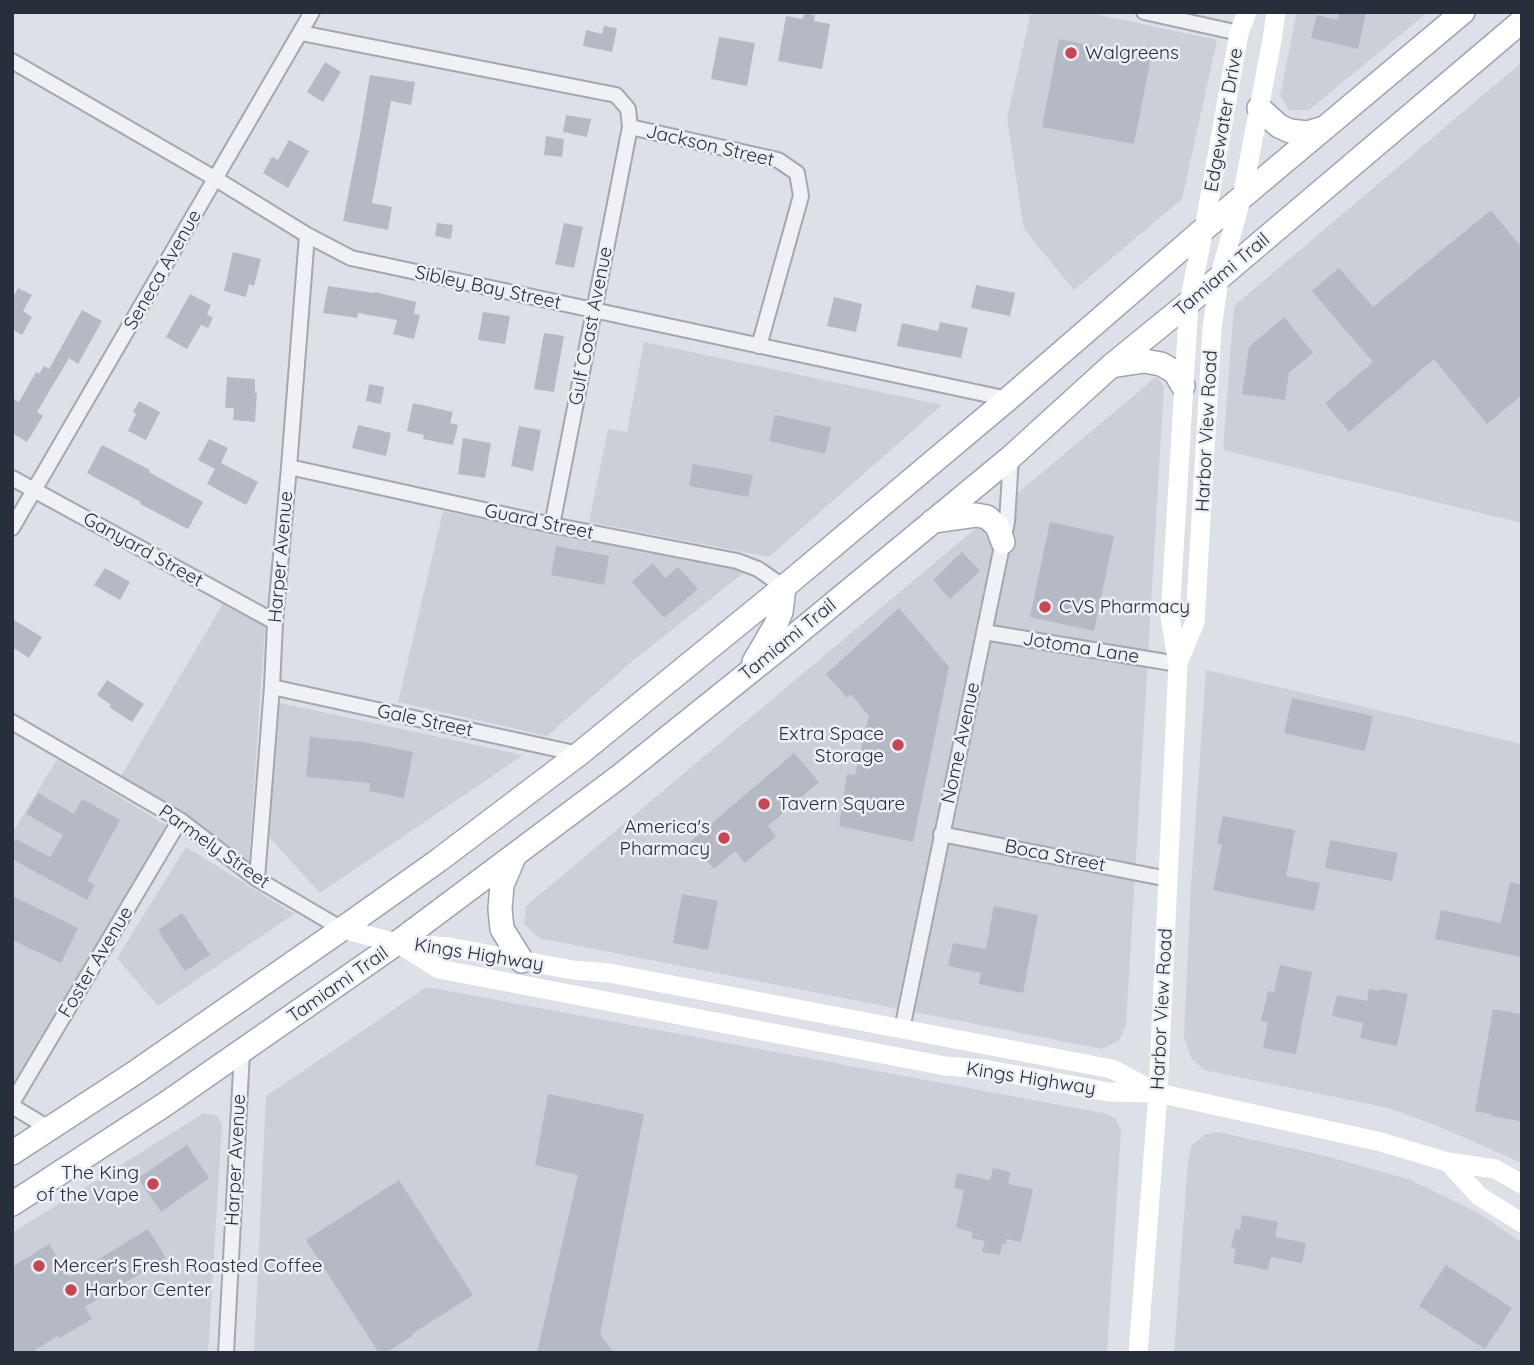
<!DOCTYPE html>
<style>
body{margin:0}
#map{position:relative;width:1534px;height:1365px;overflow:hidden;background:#dde0e6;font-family:Quicksand,sans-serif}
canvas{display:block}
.frame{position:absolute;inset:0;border:14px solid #272e3c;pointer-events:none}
</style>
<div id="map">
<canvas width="1534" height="1365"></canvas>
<div class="frame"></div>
</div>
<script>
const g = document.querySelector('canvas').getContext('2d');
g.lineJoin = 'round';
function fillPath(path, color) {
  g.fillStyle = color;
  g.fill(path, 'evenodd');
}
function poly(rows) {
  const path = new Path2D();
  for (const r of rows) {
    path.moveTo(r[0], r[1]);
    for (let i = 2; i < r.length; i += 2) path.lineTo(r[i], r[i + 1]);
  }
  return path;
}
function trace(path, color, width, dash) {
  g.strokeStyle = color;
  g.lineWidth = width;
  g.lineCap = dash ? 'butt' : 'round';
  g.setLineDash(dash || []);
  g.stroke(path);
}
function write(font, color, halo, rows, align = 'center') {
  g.font = font + ' Quicksand,sans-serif';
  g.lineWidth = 5;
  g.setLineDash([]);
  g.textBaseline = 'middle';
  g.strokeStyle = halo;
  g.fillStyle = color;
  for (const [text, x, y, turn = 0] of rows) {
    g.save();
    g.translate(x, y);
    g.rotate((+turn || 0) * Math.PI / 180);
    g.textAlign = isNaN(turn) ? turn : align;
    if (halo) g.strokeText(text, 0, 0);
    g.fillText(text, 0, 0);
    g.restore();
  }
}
fillPath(poly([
 [1031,12,1086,12,1217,40,1182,199,1074,290,1024,229,1007,118],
 [1297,12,1428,12,1309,110,1289,110,1280,95],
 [1522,62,1522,523,1223,450,1234,306],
 [644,342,942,405,769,557,589,522,608,429,627,432],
 [1156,377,1164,386,1126,1025,1119,1041,1102,1049,539,938,524,924,526,906],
 [443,511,644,552,746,571,634,660,547,736,398,702],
 [224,602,265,626,249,861,185,814,121,776],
 [1206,670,1522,744,1522,1163,1440,1127,1389,1108,1204,1070,1191,1058,1184,1037,1191,886],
 [280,703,523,755,320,893,268,836],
 [57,759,169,827,12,1085,12,834],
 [186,847,294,914,158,1006,117,958],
 [427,987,1108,1114,1116,1120,1121,1130,1107,1353,254,1353,266,1096],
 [204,1113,216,1115,222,1124,208,1353,12,1353,12,1233],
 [1218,1132,1326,1156,1411,1180,1482,1215,1522,1243,1522,1353,1174,1353,1188,1161,1192,1145,1204,1135]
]), '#cbcfd8');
fillPath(poly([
 [1339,12,1366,12,1358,49,1311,38,1317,15,1337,20],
 [804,13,815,15,814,21,830,24,822,69,778,61,786,16,803,19],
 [604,26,617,28,612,52,583,46,586,30,602,34],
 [719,37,755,43,747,86,711,79],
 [1059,39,1151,57,1134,144,1042,127],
 [325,62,341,72,323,102,307,92],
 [370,75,415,82,411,105,391,101,372,203,392,207,388,230,343,221,359,140],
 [566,115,591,119,587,137,563,132],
 [546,136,564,139,562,157,544,155],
 [289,140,309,151,288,188,263,173,272,157,278,160],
 [1491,210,1522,248,1522,395,1487,424,1434,359,1349,432,1325,403,1373,362,1312,291,1339,268,1373,307],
 [437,223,453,225,451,239,435,236],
 [564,223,583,227,574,268,555,264],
 [233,252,261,259,254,286,249,284,246,297,224,291],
 [976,285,1015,293,1010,316,971,308],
 [328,286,374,293,375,292,416,302,414,314,420,315,414,339,393,334,397,320,358,313,357,318,323,313],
 [18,288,32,295,23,311,32,317,22,335,12,329,12,299],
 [190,294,211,305,207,314,213,318,208,328,201,325,187,349,166,337],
 [834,297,862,304,856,332,827,326],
 [82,310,102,321,78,364,69,358,37,412,43,416,27,442,12,433,12,398,19,402,36,372,39,374,44,366,49,369],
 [483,312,510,316,505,344,478,340],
 [1284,317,1313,353,1289,372,1285,400,1242,394,1249,347],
 [940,322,968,328,961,358,897,346,902,323,938,331],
 [544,333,564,336,554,392,534,389],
 [227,377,255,379,255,393,257,393,255,422,233,420,234,408,225,408],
 [369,384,384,387,381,404,366,401],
 [139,401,160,412,146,440,128,431,136,414,133,412],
 [413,403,453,412,450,423,458,425,453,445,423,439,424,435,407,431],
 [775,415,831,427,825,454,769,441],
 [358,425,391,433,386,456,352,448],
 [519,426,541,430,533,471,511,466],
 [463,438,491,443,485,478,458,474],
 [209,439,228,448,221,463,258,482,246,505,207,484,215,469,198,460],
 [102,445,150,470,149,472,203,502,188,529,140,504,141,502,87,473],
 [693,464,753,475,748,497,689,486],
 [1050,522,1114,536,1094,631,1030,617],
 [556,546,609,556,604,585,551,575],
 [962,552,980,571,950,599,933,580],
 [653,563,665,578,678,567,698,589,664,618,632,582],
 [105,568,130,582,120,600,94,585],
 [899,608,949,667,913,842,839,826,847,774,855,775,869,716,851,694,847,698,826,674],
 [12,619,42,637,29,658,12,647],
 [107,680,144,704,132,722,109,707,111,705,97,695],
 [1292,698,1373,716,1365,751,1284,733],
 [310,737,363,742,413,752,404,798,369,791,370,783,306,777],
 [794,753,819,782,768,826,776,836,745,863,735,851,714,869,691,841],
 [38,793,74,814,82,799,120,820,87,881,95,885,87,900,12,859,12,845,16,839,50,857,63,835,26,814],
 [1223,816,1295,830,1286,876,1320,883,1314,911,1213,890,1222,845,1217,844],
 [1330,840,1398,853,1392,881,1325,868],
 [1510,882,1522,885,1522,957,1435,939,1441,910,1501,923],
 [682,894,718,901,708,950,673,943],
 [12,896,78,928,61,963,12,940],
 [994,906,1038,915,1023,993,979,984,981,973,948,966,953,943,986,949],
 [182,913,210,955,185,971,158,930],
 [1280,965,1312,972,1296,1054,1263,1048,1268,1022,1261,1021,1268,991,1274,992],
 [1369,989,1379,991,1380,989,1408,994,1397,1046,1360,1038,1363,1023,1332,1016,1337,995,1367,1001],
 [1493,1009,1522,1014,1522,1113,1520,1121,1491,1116,1492,1114,1475,1111],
 [548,1094,644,1114,600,1334,614,1353,537,1353,578,1175,535,1165],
 [187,1145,209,1178,161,1212,138,1178],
 [993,1168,1010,1172,1008,1184,1033,1189,1021,1242,1006,1239,1005,1245,1002,1244,1000,1255,982,1252,985,1241,971,1238,973,1232,956,1228,964,1190,954,1188,957,1173,990,1180],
 [399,1180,473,1295,412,1334,413,1335,386,1353,379,1353,306,1240],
 [1242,1215,1278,1222,1275,1237,1306,1243,1302,1263,1271,1257,1268,1270,1233,1263,1236,1249,1231,1248,1235,1229,1240,1230],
 [148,1229,166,1258,85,1307,92,1319,59,1338,57,1336,31,1353,12,1353,12,1267,49,1244,69,1277],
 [1446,1265,1512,1308,1485,1349,1419,1306]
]), '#b5b9c3');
const street = poly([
 [1144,12,1239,33],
 [301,33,616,95,628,109,630,127,552,525],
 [12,61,216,179,307,235,351,258,1008,399],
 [630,127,778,160,797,173,801,196,759,346],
 [289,467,552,525,737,561,758,569,784,587],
 [12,478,275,622],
 [12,528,312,12],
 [984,632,1178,664],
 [272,687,579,754],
 [12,722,180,820,257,879,342,929],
 [941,834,1168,879],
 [257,879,272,687,275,622,289,467,307,235],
 [902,1029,1007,522,1011,457],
 [12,1103,180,820],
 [12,1106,50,1129],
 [226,1353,242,1052]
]);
const primary = poly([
 [1259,108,1279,126,1290,131,1307,133,1324,128],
 [1111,366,1144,361,1161,364,1175,372,1183,386],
 [933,521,976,515,987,517,997,526,1003,542],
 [754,662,775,626,781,612,784,587],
 [514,857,502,885,500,909,502,929,522,961],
 [12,1153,133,1074,342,929,439,860,579,754,784,587,1008,399,1204,229,1463,12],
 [12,1204,164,1105,397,943,620,776,787,642,1011,457,1111,366,1219,278,1522,21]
]);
trace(street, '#a3a7b0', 18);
trace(primary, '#9da4b1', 26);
trace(street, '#eff1f5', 14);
trace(poly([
 [1178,663,1195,622,1212,329,1219,278,1242,197,1272,40,1276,12],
 [342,929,397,943,449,947,573,970,609,973,1112,1069,1154,1091],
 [397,943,439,969,945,1066,984,1069,1109,1092,1158,1093,1377,1141,1448,1162,1495,1169,1522,1184],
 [1448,1162,1479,1196,1522,1223],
 [1138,1353,1158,1093,1178,664,1170,617,1189,302,1204,229,1239,33,1247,12]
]), '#fff', 19);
trace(primary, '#fff', 23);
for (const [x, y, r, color] of [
 [1071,53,7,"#c64753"],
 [1045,607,7,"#c64753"],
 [898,745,7,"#c64753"],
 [764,804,7,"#c64753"],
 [724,838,7,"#c64753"],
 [153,1184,7,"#c64753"],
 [39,1266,7,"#c64753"],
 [71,1290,7,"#c64753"]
]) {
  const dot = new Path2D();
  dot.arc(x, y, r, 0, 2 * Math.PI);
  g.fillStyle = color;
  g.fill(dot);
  trace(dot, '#eceff4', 2.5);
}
write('19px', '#272e3c', '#eceff4', [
 ["Walgreens",1085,53],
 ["CVS Pharmacy",1059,607],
 ["Extra Space",884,734,"right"],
 ["Storage",884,756,"right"],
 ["Tavern Square",778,804],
 ["America's",710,827,"right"],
 ["Pharmacy",710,849,"right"],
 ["The King",139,1173,"right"],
 ["of the Vape",139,1195,"right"],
 ["Mercer's Fresh Roasted Coffee",53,1266],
 ["Harbor Center",85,1290]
], 'left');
write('19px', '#272e3c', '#eceff4', [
 ["Edgewater Drive",1224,120,-80],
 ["Jackson Street",710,146,13],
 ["Seneca Avenue",163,270,-60],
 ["Tamiami Trail",1222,275,-40],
 ["Sibley Bay Street",488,288,12],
 ["Gulf Coast Avenue",591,326,-79],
 ["Harbor View Road",1207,431,-87],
 ["Guard Street",539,522,12],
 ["Ganyard Street",143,550,29],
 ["Harper Avenue",281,557,-85],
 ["Tamiami Trail",788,640,-39],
 ["Jotoma Lane",1081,648,9],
 ["Gale Street",425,721,12],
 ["Nome Avenue",961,743,-78],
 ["Parmely Street",214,847,35],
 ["Boca Street",1055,856,11],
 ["Kings Highway",479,955,9],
 ["Foster Avenue",96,962,-59],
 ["Tamiami Trail",338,985,-35],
 ["Harbor View Road",1162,1009,-87],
 ["Kings Highway",1031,1079,9],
 ["Harper Avenue",236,1160,-87]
]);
</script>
